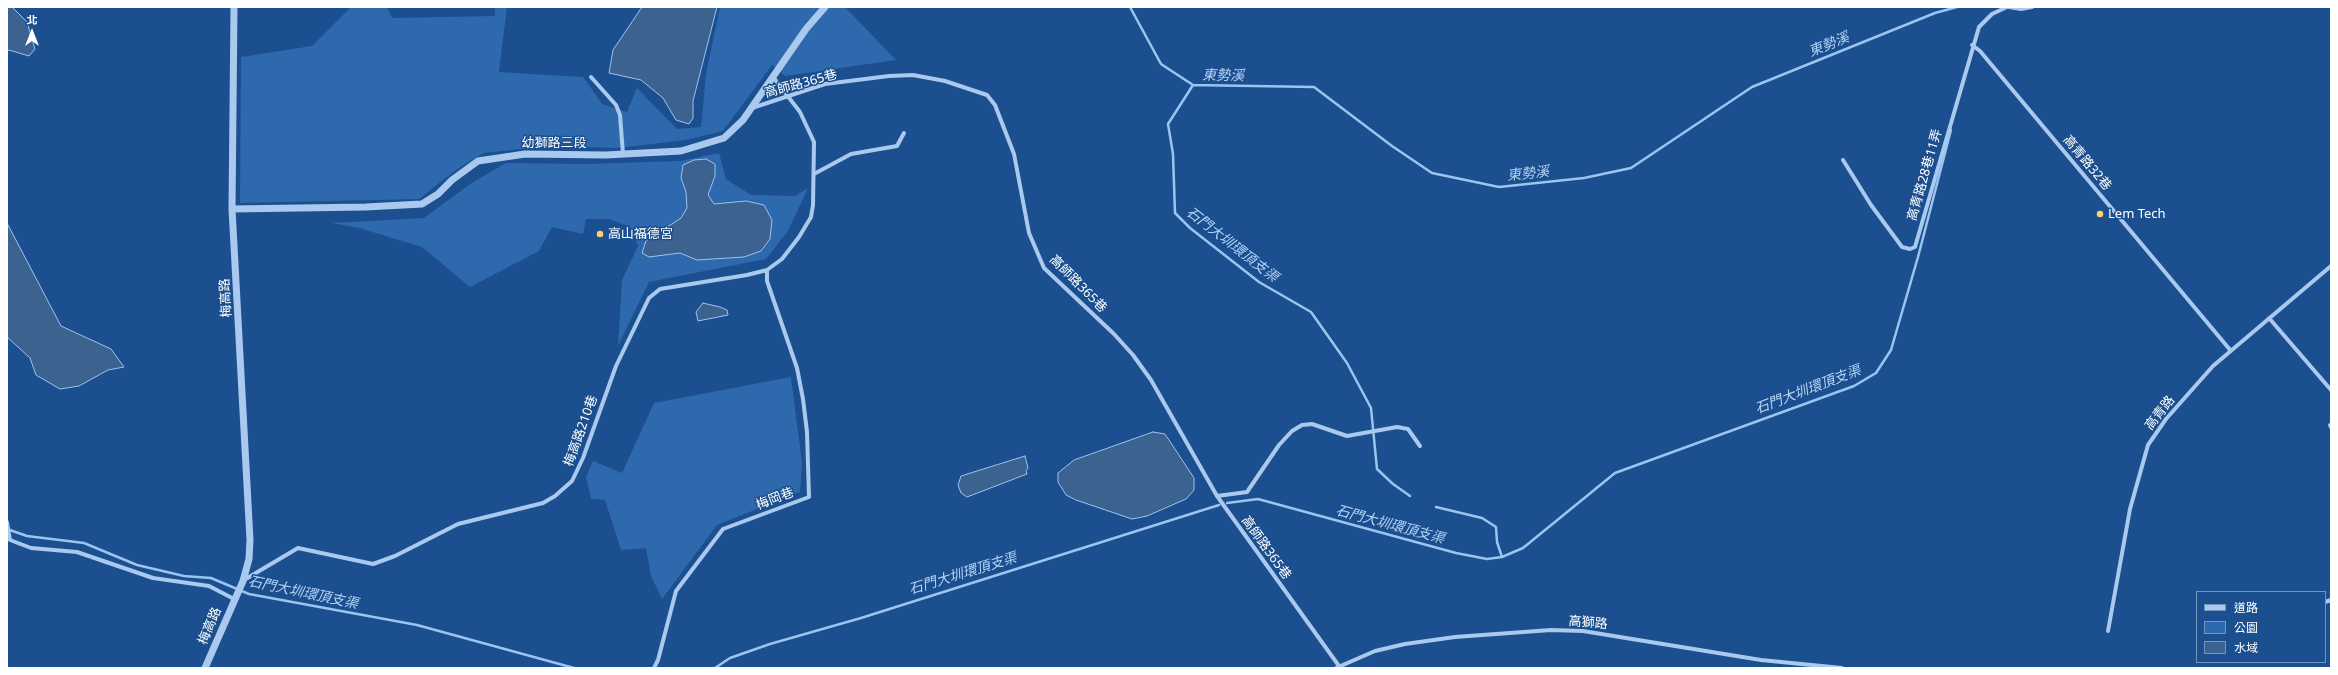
<!DOCTYPE html>
<meta charset="utf-8">
<style>
body{margin:0}
#map{position:relative;width:2338px;height:675px;overflow:hidden;background:#1b4f8f;font-family:"Noto Sans","Noto Sans TC",sans-serif}
canvas{display:block}
.frame{position:absolute;inset:0;border:8px solid #fff;pointer-events:none}
.legend{position:absolute;left:2196px;top:591px;width:130px;height:72px;box-sizing:border-box;background:#1b4f8f;border:1px solid #7695bc;margin:0;padding:5px 7px;list-style:none;font-size:12px;color:#fff}
.legend li{display:flex;align-items:center;gap:8px;height:20px}
.legend b{width:20px;border:1px solid #7695bc}
.north{position:absolute;left:12px;top:12px;width:40px;height:40px;-webkit-text-stroke:3px #1b4f8f;paint-order:stroke;rotate:0deg;font-size:11px;font-weight:700;line-height:16px;text-align:center;color:#fff}
.north::after{content:'';display:block;margin:auto;width:14px;height:18px;background:#fff;clip-path:polygon(50% 0,100% 100%,50% 72%,0 100%)}
</style>
<div id="map">
<canvas width="2338" height="675"></canvas>
<div class="frame"></div>
<ul class="legend">
<li><b style="height:5px;background:#a9c9ee"></b>道路</li>
<li><b style="height:11px;background:#2e69ad"></b>公園</li>
<li><b style="height:11px;background:#3c6290"></b>水域</li>
</ul>
<div class="north">北</div>
</div>
<script>
const g = document.querySelector('canvas').getContext('2d');
g.lineJoin = 'round';
function fillPath(path, color) {
  g.fillStyle = color;
  g.fill(path, 'evenodd');
}
function poly(rows) {
  const path = new Path2D();
  for (const r of rows) {
    path.moveTo(r[0], r[1]);
    for (let i = 2; i < r.length; i += 2) path.lineTo(r[i], r[i + 1]);
  }
  return path;
}
function trace(path, color, width, dash) {
  g.strokeStyle = color;
  g.lineWidth = width;
  g.lineCap = dash ? 'butt' : 'round';
  g.setLineDash(dash || []);
  g.stroke(path);
}
function write(font, color, halo, rows, align = 'center') {
  g.font = font + ' "Noto Sans","Noto Sans TC",sans-serif';
  g.lineWidth = 3;
  g.setLineDash([]);
  g.textBaseline = 'middle';
  g.strokeStyle = halo;
  g.fillStyle = color;
  for (const [text, x, y, turn = 0] of rows) {
    g.save();
    g.translate(x, y);
    g.rotate((+turn || 0) * Math.PI / 180);
    g.textAlign = isNaN(turn) ? turn : align;
    if (halo) g.strokeText(text, 0, 0);
    g.fillText(text, 0, 0);
    g.restore();
  }
}
fillPath(poly([
 [351,7,387,7,392,18,495,16,495,7,507,7,499,72,583,77,602,104,627,112,637,88,677,129,701,127,706,74,720,7,845,7,896,60,785,76,772,65,723,131,686,140,618,148,549,146,484,153,457,169,419,199,240,203,241,57,312,46],
 [719,153,726,179,751,195,795,196,808,188,788,231,766,259,649,282,618,346,622,280,638,246,630,227,609,219,586,219,583,234,552,227,539,251,470,287,422,247,359,228,332,223,424,218,470,184,506,163,586,164,680,161],
 [791,377,802,463,800,492,717,525,662,599,651,576,646,548,621,550,605,500,591,499,586,477,593,461,622,473,654,403]
]), '#2e69ad');
const water = poly([
 [7,7,12,7,27,22,35,49,29,56,9,50,7,51,7,7],
 [642,7,717,7,693,101,693,118,689,124,676,120,663,98,641,80,609,73,613,50,642,7],
 [706,159,715,164,715,176,708,195,714,204,746,201,764,205,772,220,770,239,761,251,744,257,697,260,680,253,649,257,642,253,646,241,681,218,687,208,686,192,681,178,683,165,694,160,706,159],
 [7,223,61,326,111,349,124,367,108,370,79,386,60,389,36,375,30,358,7,337,7,223],
 [703,303,720,307,727,310,728,315,698,321,696,312,703,303],
 [1153,432,1165,434,1194,478,1194,490,1186,499,1147,516,1132,519,1076,500,1066,495,1058,482,1058,473,1074,460,1153,432],
 [1025,456,1028,468,1026,471,1027,474,967,497,961,493,958,485,961,476,1025,456]
]);
fillPath(water, '#3c6290');
trace(water, '#9cc4f0', 1);
trace(poly([
 [1130,7,1161,64,1193,85,1314,87,1392,146,1432,173,1499,187,1584,178,1631,168,1752,87,1935,13,1957,7],
 [1193,85,1168,124,1173,154,1175,213,1190,228,1259,282,1311,312,1347,363,1371,408,1377,469,1393,484,1410,496],
 [1227,503,1258,499,1456,553,1487,559,1502,557,1523,548,1615,473,1854,386,1876,373,1891,350,1918,257,1951,130],
 [1436,507,1482,518,1496,527,1497,542,1502,557],
 [7,529,27,536,84,543,137,565,184,576,211,578,249,594,417,625,574,668],
 [715,668,730,658,770,644,861,618,1219,505]
]), '#9cc4f0', 2.5);
trace(poly([
 [2009,7,2021,9,2032,7],
 [1972,45,1980,51,2231,351],
 [591,77,616,105,620,115,623,154],
 [752,108,825,84,889,76,913,75,945,81,987,95,995,105,1014,154,1029,233,1044,268,1114,334,1133,355,1151,380,1217,496,1339,666],
 [1843,160,1871,205,1902,247,1910,249,1915,247,1979,27,1992,14,2007,7],
 [814,174,851,154,897,146,904,133],
 [2269,318,2331,390],
 [2330,425,2331,427],
 [1217,496,1247,492,1279,445,1292,431,1302,425,1312,424,1347,436,1397,427,1408,429,1420,446],
 [7,522,10,540,31,548,77,552,153,578,209,586,234,599],
 [244,580,298,548,373,564,395,556,458,524,543,503,555,496,572,481,583,458,616,366,649,298,660,289,747,275,767,270,782,259,799,237,811,217,813,205,814,142,800,112,773,77],
 [2325,602,2331,600],
 [2108,631,2130,509,2148,445,2166,419,2213,366,2331,266],
 [654,668,658,660,676,591,723,529,809,497,807,432,803,399,797,368,767,281,767,270],
 [1336,668,1375,651,1405,644,1455,637,1551,630,1583,631,1761,660,1842,668]
]), '#a9c9ee', 4);
trace(poly([
 [232,209,366,207,422,204,438,194,452,180,478,161,525,154,606,155,681,151,724,138,743,120,806,29,825,7],
 [205,668,243,581,249,559,250,540,232,209,234,7]
]), '#a9c9ee', 7);
for (const [x, y, r, color] of [
 [2100,214,4,"#ffd166"],
 [600,234,4,"#ffd166"]
]) {
  const dot = new Path2D();
  dot.arc(x, y, r, 0, 2 * Math.PI);
  g.fillStyle = color;
  g.fill(dot);
  trace(dot, '#1b4f8f', 1.5);
}
write('13px', '#fff', '#1b4f8f', [
 ["高師路365巷",801,84,-15],
 ["幼獅路三段",554,143],
 ["高青路32巷",2087,163,50],
 ["高青路28巷11弄",1925,175,-74],
 ["高師路365巷",1078,284,45],
 ["梅高路",226,298,-93],
 ["高青路",2160,413,-52],
 ["梅高路210巷",581,431,-70],
 ["梅岡巷",775,499,-21],
 ["高師路365巷",1266,548,54],
 ["高獅路",1588,623,5],
 ["梅高路",210,626,-67]
]);
write('13px', '#fff', '#1b4f8f', [
 ["Lem Tech",2108,214],
 ["高山福德宮",608,234]
], 'left');
write('italic 14px', '#b5d3f5', '#1b4f8f', [
 ["東勢溪",1829,45,-22],
 ["東勢溪",1223,76,1],
 ["東勢溪",1528,174,-6],
 ["石門大圳環頂支渠",1232,245,38],
 ["石門大圳環頂支渠",1808,390,-21],
 ["石門大圳環頂支渠",1390,525,15],
 ["石門大圳環頂支渠",963,574,-17],
 ["石門大圳環頂支渠",303,593,12]
]);
</script>
